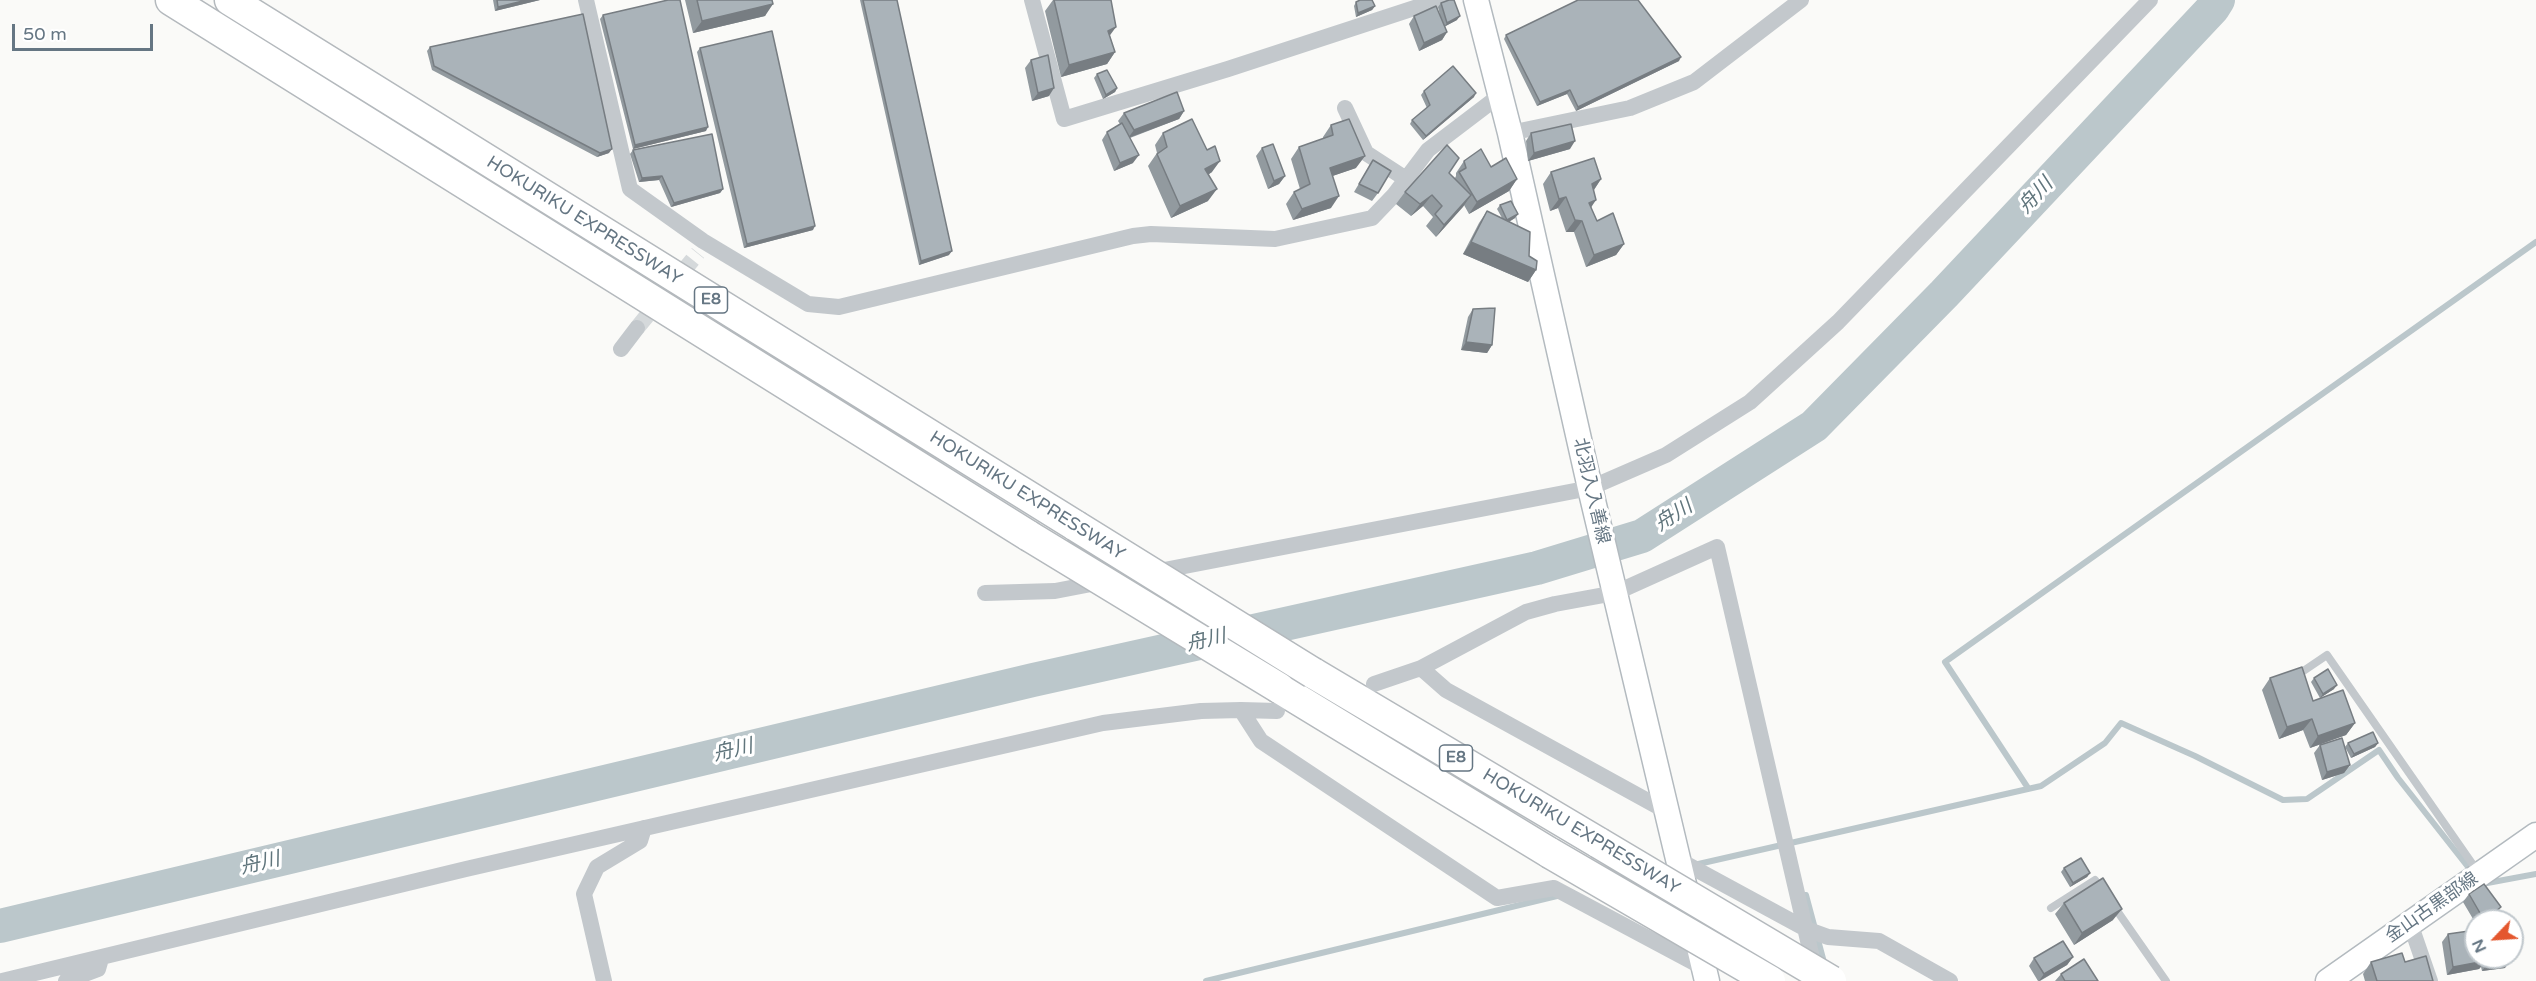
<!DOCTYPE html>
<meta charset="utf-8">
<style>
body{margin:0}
#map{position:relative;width:2536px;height:981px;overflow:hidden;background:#fafaf8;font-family:"Varela Round",sans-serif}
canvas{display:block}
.north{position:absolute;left:2464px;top:909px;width:60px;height:60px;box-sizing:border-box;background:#fff;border:2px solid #c1c8cd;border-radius:50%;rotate:245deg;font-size:16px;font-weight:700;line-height:24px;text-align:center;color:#657683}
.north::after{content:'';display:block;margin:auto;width:21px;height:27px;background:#e4572e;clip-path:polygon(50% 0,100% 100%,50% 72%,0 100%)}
.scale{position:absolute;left:12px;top:24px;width:141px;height:27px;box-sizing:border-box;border:3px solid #657683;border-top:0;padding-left:8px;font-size:18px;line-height:21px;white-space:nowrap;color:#657683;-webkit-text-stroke:4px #fff;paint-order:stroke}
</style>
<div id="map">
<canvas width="2536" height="981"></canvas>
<div class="north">N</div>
<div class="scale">50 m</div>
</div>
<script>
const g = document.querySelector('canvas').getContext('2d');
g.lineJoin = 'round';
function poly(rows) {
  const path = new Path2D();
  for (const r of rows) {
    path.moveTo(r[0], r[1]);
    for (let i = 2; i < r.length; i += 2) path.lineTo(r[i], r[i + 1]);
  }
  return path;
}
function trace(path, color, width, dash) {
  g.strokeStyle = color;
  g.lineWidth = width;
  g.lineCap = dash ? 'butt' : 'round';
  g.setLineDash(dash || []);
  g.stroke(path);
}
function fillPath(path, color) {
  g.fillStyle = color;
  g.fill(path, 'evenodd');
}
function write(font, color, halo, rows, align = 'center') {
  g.font = font + ' "Varela Round","Noto Sans JP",sans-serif';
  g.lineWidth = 6;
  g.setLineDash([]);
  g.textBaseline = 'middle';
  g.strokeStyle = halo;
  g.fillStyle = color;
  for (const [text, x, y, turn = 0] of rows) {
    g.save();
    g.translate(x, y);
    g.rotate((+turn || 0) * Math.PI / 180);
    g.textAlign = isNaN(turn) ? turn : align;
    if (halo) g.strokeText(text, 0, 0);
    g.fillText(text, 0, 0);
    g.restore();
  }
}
trace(poly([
 [2028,788,1945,662,2536,242],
 [1694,865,2041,786,2105,743,2121,723,2195,756,2283,800,2307,799,2379,750,2398,778,2472,872],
 [2482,884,2536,874],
 [1806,895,1825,966],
 [1206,981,1561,895]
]), '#bbc7cb', 6);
trace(poly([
 [0,926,1033,680,1537,568,1642,536,1814,426,1944,294,2213,8,2218,0]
]), '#bbc7cb', 34);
trace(poly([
 [637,328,698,253]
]), '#d5d9db', 16, [16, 8]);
const secondary = poly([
 [1476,0,1510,133,1590,488,1707,981],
 [2328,981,2536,835]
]);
const motorway = poly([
 [171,0,1029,536],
 [230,0,1076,526],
 [1313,673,1599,843],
 [1279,688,1550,853]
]);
trace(secondary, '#b3babf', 27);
trace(motorway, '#b4b9bd', 33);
trace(poly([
 [2296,676,2327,655,2478,872],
 [2113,905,2166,981],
 [2051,908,2095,880,2102,890]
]), '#c3c8cc', 8);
trace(poly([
 [586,0,630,189,703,241,808,304,839,307,1133,236,1151,234,1275,239,1372,218,1394,195,1428,150,1499,96],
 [1032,0,1064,119,1228,69,1439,0],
 [1345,108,1366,153,1406,179],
 [1510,133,1630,108,1694,82,1801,0],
 [621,349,637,328],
 [985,593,1055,591,1590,488,1666,455,1750,402,1838,322,2150,0],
 [1421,668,1446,690,1666,811],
 [1374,684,1421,668,1526,612,1555,604,1615,593,1717,547,1815,971],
 [1277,711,1241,710,1261,741,1497,898,1554,888,1704,968],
 [1677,859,1806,929,1828,937,1879,941,1950,981],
 [2410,923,2430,981],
 [2,981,466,869,1103,723,1201,711,1241,710],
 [66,981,98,969,100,962],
 [604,981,584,894,597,867,640,841,644,828]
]), '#c3c8cc', 16);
trace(secondary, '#fff', 24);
trace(motorway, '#fff', 30);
const motorwayBridge = poly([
 [1076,526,1313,673],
 [1029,536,1279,688],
 [1599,843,1831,981],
 [1550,853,1770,981]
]);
trace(motorwayBridge, '#b4b9bd', 33, []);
trace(motorwayBridge, '#fff', 30);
fillPath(poly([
 [493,0,540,0,495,11],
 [685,0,772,0,765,16,693,33],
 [860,0,897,0,949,255,919,265],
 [1053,0,1111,0,1110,36,1115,52,1107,64,1061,77,1045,11],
 [1356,2,1375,6,1372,10,1356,17,1354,6],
 [1441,3,1457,20,1445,26,1447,32,1442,40,1419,51,1409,24,1414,16,1441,19,1438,7],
 [603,15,706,131,633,149,600,19],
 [1506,35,1679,61,1576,111,1567,94,1537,106,1504,39],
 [430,47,609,153,597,157,432,70,427,51],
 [700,48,813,230,744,248,697,52],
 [1031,60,1049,96,1032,101,1025,68],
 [1097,74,1117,88,1115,92,1103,99,1094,78],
 [1424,91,1474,97,1423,140,1410,124,1412,120,1427,108,1421,95],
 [1184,111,1179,119,1130,138,1133,163,1114,171,1102,140,1107,132,1120,124,1118,121,1124,113],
 [1331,125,1356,168,1332,176,1331,208,1293,220,1286,204,1294,192,1300,189,1291,159,1299,147,1323,139,1323,137],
 [1163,133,1212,172,1208,175,1208,201,1171,218,1148,166,1157,153,1155,145],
 [1531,133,1570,149,1528,161,1526,141],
 [1262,148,1285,176,1279,184,1268,189,1256,156],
 [633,150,723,189,720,193,671,207,659,180,639,182,630,154],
 [1373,160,1378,193,1372,201,1354,192],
 [1464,161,1491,167,1517,179,1509,191,1469,214,1464,205,1436,237,1426,226,1433,217,1423,206,1411,216,1396,204,1405,192,1449,173,1455,178,1456,176,1456,173],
 [1551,172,1601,179,1594,190,1591,207,1597,221,1624,244,1616,255,1586,267,1574,232,1566,232,1558,208,1550,211,1543,184],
 [1500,205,1515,218,1509,222,1536,270,1528,282,1463,254,1479,223,1487,211,1502,218,1497,209],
 [1473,309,1492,345,1487,353,1461,350,1468,317],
 [2270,678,2313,701,2355,723,2346,735,2310,748,2303,730,2279,739,2262,690],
 [2314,678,2334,689,2320,698,2311,682],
 [2348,743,2378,743,2375,747,2351,758,2345,747],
 [2320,745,2350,765,2344,773,2322,780,2314,753],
 [2064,868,2090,873,2087,877,2070,887,2061,872],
 [2469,894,2501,907,2495,915,2488,921,2476,921,2476,924,2463,902],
 [2064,903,2113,920,2074,945,2055,914],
 [2448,934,2476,957,2505,968,2482,971,2481,967,2479,969,2447,975,2442,942],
 [2073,957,2067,965,2040,981,2038,981,2029,966,2034,958],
 [2371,962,2405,962,2433,981,2365,981,2363,974],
 [2061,974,2098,981,2055,981]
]), '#929a9f');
fillPath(poly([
 [527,0,540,0,495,11,498,7],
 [773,4,765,16,693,33,702,21],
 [1375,6,1372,10,1356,17,1358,13],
 [1460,16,1457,20,1444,27,1447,23],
 [1116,27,1108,38,1108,31],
 [1447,32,1442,40,1419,51,1424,43],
 [1115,52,1107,64,1061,77,1069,65],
 [1681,57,1679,61,1576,111,1578,107],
 [1054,88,1049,96,1032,101,1038,93],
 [1117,88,1115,92,1103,99,1106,95],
 [1570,90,1567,94,1537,106,1540,102],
 [1476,93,1474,97,1423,140,1426,136],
 [1184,111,1179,119,1128,138,1134,130],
 [708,127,706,131,633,149,635,145],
 [1575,141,1570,149,1528,161,1534,153],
 [612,149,609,153,597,157,600,153],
 [1139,155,1133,163,1114,171,1120,163],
 [1365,156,1356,168,1321,180,1330,168],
 [1220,161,1212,172,1197,181,1205,169],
 [662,176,659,180,639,182,642,178],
 [1285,176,1279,184,1268,189,1274,181],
 [1517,179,1509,191,1469,214,1477,202],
 [1601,179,1593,191,1592,184],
 [723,189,720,193,671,207,674,203],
 [1217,189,1208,201,1171,218,1180,206],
 [1432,195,1423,206,1411,216,1420,204],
 [1471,195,1463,207,1436,237,1444,225],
 [1339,196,1331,208,1293,220,1302,209],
 [1566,197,1558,208,1550,211,1559,199],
 [1596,200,1588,212,1589,203],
 [1518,214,1515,218,1505,224,1507,220],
 [1575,220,1582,221,1574,232,1566,232],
 [815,226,813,230,744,248,747,244],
 [1471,242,1536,270,1528,282,1463,254],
 [1624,244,1616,255,1586,267,1594,255],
 [952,251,949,255,919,265,921,261],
 [1466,342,1492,345,1487,353,1461,350],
 [2337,685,2334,689,2320,698,2323,694],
 [2312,719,2303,730,2279,739,2287,727],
 [2355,723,2346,735,2310,748,2318,736],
 [2378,743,2375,747,2351,758,2354,754],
 [2350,765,2344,773,2322,780,2327,772],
 [2090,873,2087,877,2070,887,2073,883],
 [2501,907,2495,915,2488,921,2483,921],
 [2122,909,2113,920,2074,945,2082,933],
 [2073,957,2067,965,2039,981,2044,974],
 [2485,961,2479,969,2447,975,2453,967],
 [2508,964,2505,968,2482,971,2485,967]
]), '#777d82');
const building = poly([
 [497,0,527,0,498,7,497,0],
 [668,0,680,0,708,127,635,145,603,15,668,0],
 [697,0,772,0,773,4,702,21,697,0],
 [863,0,897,0,952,251,921,261,863,0],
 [1054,0,1111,0,1116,27,1108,31,1115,52,1069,65,1054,0],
 [1360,0,1372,0,1375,6,1358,13,1356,2,1360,0],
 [1449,0,1454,0,1460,16,1447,23,1441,3,1449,0],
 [1578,0,1638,0,1681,57,1578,107,1570,90,1540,102,1506,35,1578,0],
 [1436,6,1447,32,1424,43,1414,16,1436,6],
 [583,14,612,149,600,153,434,66,430,47,583,14],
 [772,31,815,226,747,244,700,48,772,31],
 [1048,55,1054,88,1038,93,1031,60,1048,55],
 [1453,66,1476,93,1426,136,1412,120,1430,105,1424,91,1453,66],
 [1107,70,1117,88,1106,95,1097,74,1107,70],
 [1177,92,1184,111,1134,130,1124,113,1177,92],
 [1192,119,1207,150,1215,146,1220,161,1205,169,1217,189,1180,206,1157,154,1167,147,1163,133,1192,119],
 [1349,119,1365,156,1330,168,1339,196,1302,209,1294,192,1310,184,1299,147,1333,135,1331,125,1349,119],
 [1122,123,1139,155,1120,163,1107,132,1122,123],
 [1571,124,1575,141,1534,153,1531,133,1571,124],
 [712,134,723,189,674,203,662,176,642,178,633,150,712,134],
 [1273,144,1285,176,1274,181,1262,148,1273,144],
 [1447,145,1459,158,1449,173,1471,195,1444,225,1435,214,1442,206,1432,195,1420,204,1405,192,1447,145],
 [1481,149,1491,167,1506,158,1517,179,1477,202,1459,172,1466,168,1464,161,1481,149],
 [1594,158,1601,179,1592,184,1596,200,1589,203,1597,221,1613,213,1624,244,1594,255,1582,221,1575,220,1566,197,1559,199,1551,172,1594,158],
 [1373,160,1391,171,1378,193,1359,184,1373,160],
 [1511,201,1518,214,1507,220,1500,205,1511,201],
 [1487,211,1530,232,1529,256,1537,261,1536,270,1471,242,1487,211],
 [1495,308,1492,345,1466,342,1473,309,1495,308],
 [2302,667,2313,701,2343,690,2355,723,2318,736,2312,719,2287,727,2270,678,2302,667],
 [2328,669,2337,685,2323,694,2314,678,2328,669],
 [2373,732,2378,743,2354,754,2348,743,2373,732],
 [2342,738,2350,765,2327,772,2320,745,2342,738],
 [2081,858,2090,873,2073,883,2064,868,2081,858],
 [2103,878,2122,909,2082,933,2064,903,2103,878],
 [2484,884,2501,907,2484,920,2469,894,2484,884],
 [2476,930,2476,957,2484,957,2485,961,2453,967,2448,934,2476,930],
 [2063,941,2073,957,2044,974,2034,958,2063,941],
 [2402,953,2405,962,2426,956,2433,981,2377,981,2371,962,2402,953],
 [2484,957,2506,957,2508,964,2485,967,2483,963,2485,961,2484,957],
 [2084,959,2098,981,2065,981,2061,974,2084,959]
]);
fillPath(building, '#aab3b9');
trace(building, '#777d82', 1.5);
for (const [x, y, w] of [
 [711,300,33],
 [1456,758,33]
]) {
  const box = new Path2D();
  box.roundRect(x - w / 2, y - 13, w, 26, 4.5);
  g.fillStyle = '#fff';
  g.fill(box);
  trace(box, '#657683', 1.5);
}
write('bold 16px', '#657683', null, [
 ["E8",711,300],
 ["E8",1456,758]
]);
write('18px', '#657683', '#fff', [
 ["HOKURIKU EXPRESSWAY",584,221,32],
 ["北羽入入善線",1591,491,77],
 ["HOKURIKU EXPRESSWAY",1027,496,32],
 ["HOKURIKU EXPRESSWAY",1581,832,31],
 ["金山古黒部線",2432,908,-35]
]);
write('italic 20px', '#60757c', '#fff', [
 ["舟川",2036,196,-47],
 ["舟川",1674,516,-33],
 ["舟川",1206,641,-13],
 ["舟川",733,751,-13],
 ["舟川",260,864,-13]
]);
</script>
